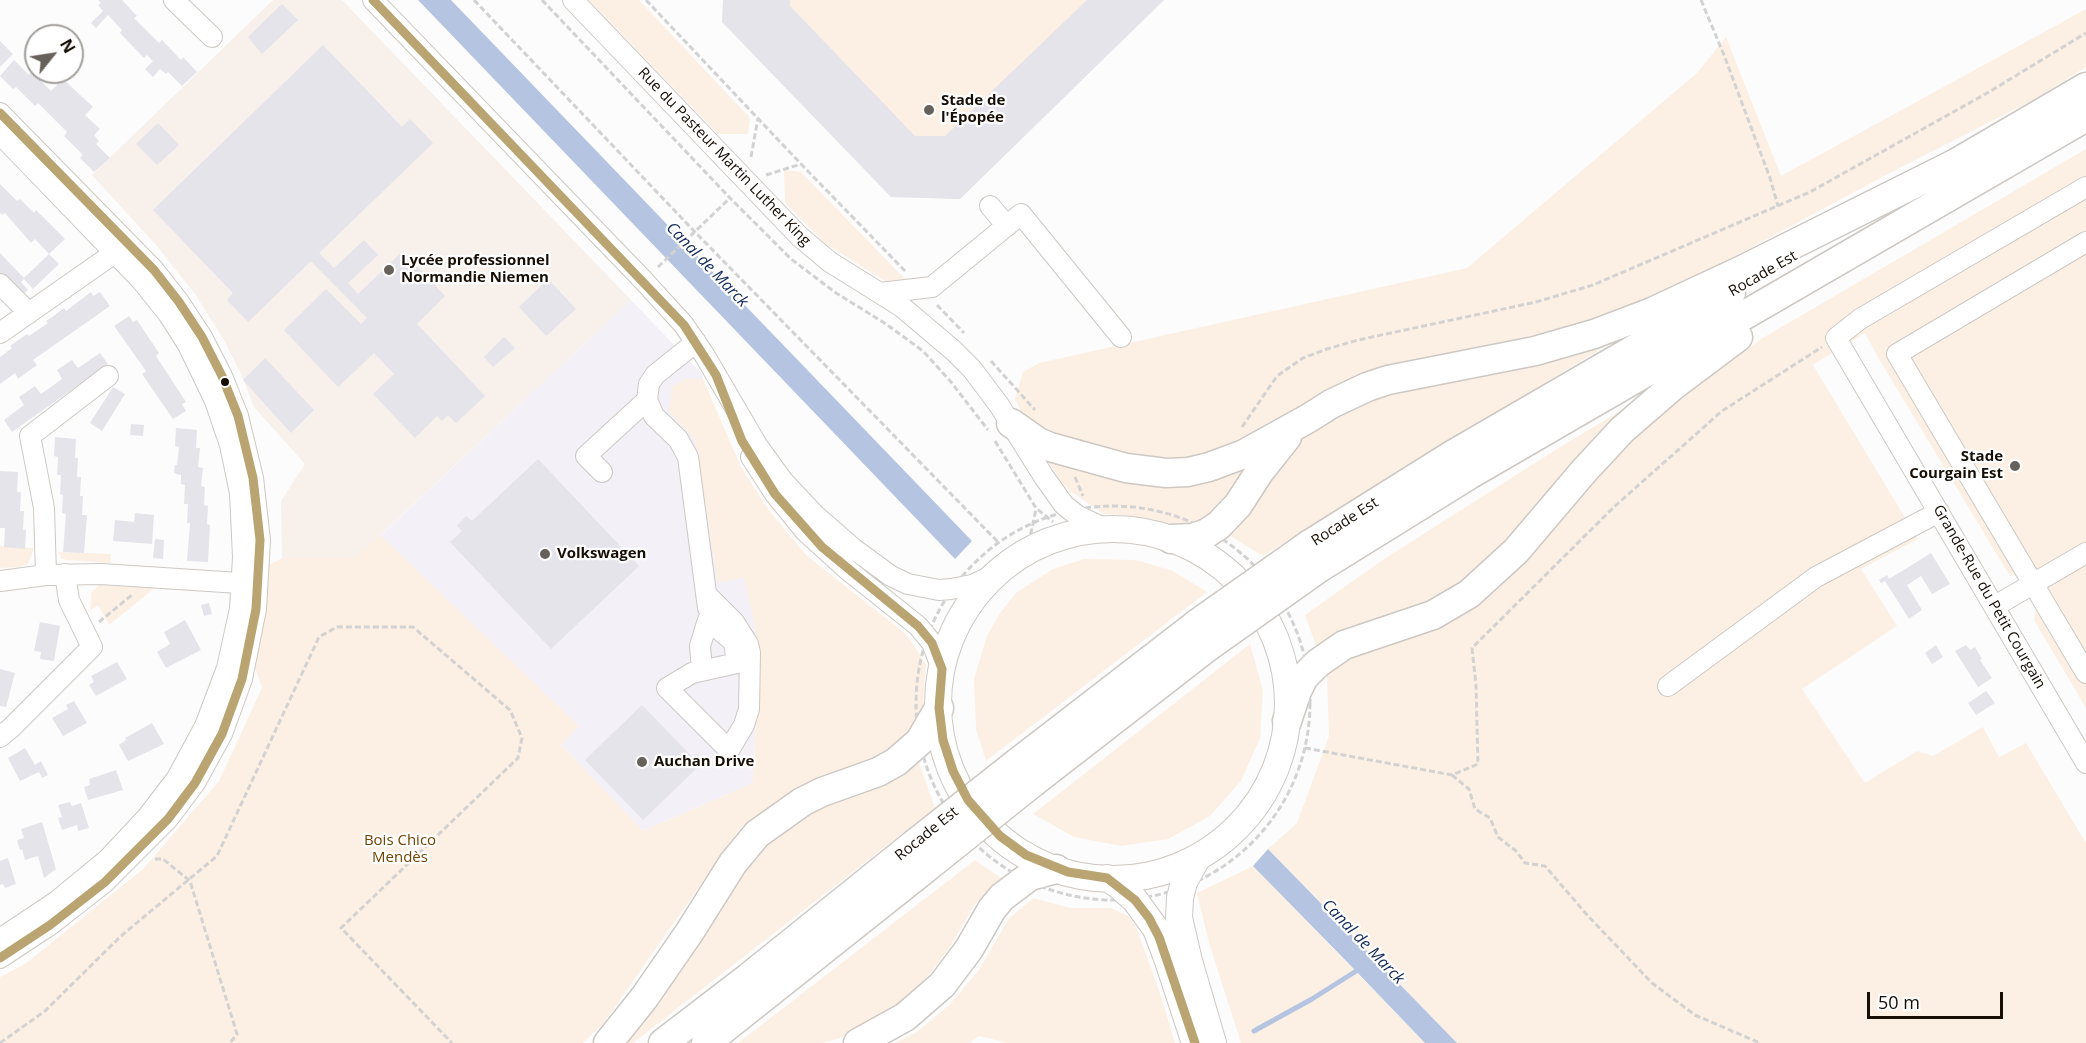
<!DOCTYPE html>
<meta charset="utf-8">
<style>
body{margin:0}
#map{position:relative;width:2086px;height:1043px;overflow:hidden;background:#fcfcfc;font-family:"Open Sans",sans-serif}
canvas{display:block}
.north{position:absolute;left:24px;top:24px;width:60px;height:60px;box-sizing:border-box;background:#fff;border:2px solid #a29f9b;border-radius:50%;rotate:60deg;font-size:16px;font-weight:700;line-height:24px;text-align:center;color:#170e05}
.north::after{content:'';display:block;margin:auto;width:21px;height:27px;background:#67615b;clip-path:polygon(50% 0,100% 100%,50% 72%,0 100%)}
.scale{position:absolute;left:1867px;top:992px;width:136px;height:27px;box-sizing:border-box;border:3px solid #170e05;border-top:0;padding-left:8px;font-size:18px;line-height:21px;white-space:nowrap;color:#170e05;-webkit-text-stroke:4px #fff;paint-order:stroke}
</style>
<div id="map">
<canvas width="2086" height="1043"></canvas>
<div class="north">N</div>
<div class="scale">50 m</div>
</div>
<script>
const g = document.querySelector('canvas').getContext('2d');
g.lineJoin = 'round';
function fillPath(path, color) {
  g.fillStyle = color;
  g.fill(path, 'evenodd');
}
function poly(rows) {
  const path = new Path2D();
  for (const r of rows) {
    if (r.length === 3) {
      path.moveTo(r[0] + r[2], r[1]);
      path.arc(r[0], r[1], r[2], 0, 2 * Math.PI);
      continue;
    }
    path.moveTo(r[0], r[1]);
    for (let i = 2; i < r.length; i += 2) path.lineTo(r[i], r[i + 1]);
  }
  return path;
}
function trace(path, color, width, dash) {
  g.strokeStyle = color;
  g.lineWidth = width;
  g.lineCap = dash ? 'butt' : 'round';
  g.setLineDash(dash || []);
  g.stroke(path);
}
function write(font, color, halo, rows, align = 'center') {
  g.font = font + ' "Open Sans",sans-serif';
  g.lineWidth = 4.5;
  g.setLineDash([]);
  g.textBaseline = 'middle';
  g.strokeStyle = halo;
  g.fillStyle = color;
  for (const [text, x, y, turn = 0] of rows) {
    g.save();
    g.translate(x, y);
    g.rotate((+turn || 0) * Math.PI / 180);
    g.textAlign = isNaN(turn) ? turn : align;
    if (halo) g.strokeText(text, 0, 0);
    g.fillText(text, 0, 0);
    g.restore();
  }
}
fillPath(poly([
 [631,300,702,374,759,646,753,783,643,831,561,745,579,726,380,536]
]), '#f4f0f7');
fillPath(poly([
 [273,0,342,0,631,300,356,558,282,558,281,501,305,464,254,407,241,374,224,340,195,294,157,246,92,175]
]), '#f7f0eb');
fillPath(poly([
 [589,0,639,0,750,118,748,134,718,134],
 [723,0,1164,0,960,199,891,197,722,22],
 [2086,9,2086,67,2037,98,1884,176,1704,273,1612,314,1504,343,1367,371,1321,394,1276,423,1215,453,1162,460,1085,443,1038,428,1024,417,1015,399,1023,372,1039,363,1467,268,1697,73,1726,37,1781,176],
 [2086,149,2086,708,2034,620,2037,604,2023,579,2008,573,1879,359,1865,333,1813,365,1918,539,1861,569,1897,626,1802,689,1865,783,1917,751,1933,756,1983,727,1999,757,2026,743,2086,843,2086,1043,1457,1043,1268,849,1297,823,1329,736,1327,677,1305,615,1384,559,1560,447,1654,391,1686,394,1761,339],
 [784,170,801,172,906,280,890,284,826,244,785,203],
 [1643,323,1263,556,1227,534,1283,450,1362,395],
 [685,379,703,379,741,467,768,509,806,555,906,634,926,664,922,716,899,747,797,793,741,827,603,1024,583,1043,0,1043,0,977,25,964,143,869,219,781,262,688,249,651,259,571,282,558,356,558,380,535,579,726,561,745,643,831,753,783,759,646,744,577,718,583,695,440,669,411,672,387],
 [1254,457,1211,521,1185,528,1123,515,1104,514,1070,491,1061,482,1046,458,1167,482],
 [0,546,34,548,28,564,19,567,0,568],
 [58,552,111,554,110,563,66,560,61,558],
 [1084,559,1136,560,1173,571,1207,592,986,761,976,729,974,679,987,636,1000,613,1016,593,1053,569],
 [99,585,119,586,156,587,109,625,98,605,90,611,91,593],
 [1250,644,1263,690,1260,738,1241,781,1210,816,1168,839,1121,846,1074,837,1033,814],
 [917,757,935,808,633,1043,618,1043,768,835],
 [975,860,1001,878,986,892,973,907,950,947,927,977,892,1009,859,1032,823,1043,738,1043],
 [1253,866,1425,1043,1241,1043,1209,943,1197,893],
 [1034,898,1070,908,1111,908,1128,916,1136,927,1160,993,1175,1043,1008,1043,979,1036,969,1043,895,1043,917,1032,949,1005,979,970,1009,918]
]), '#fcf0e4');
fillPath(poly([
 [418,0,451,0,972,541,955,559],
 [1268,849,1457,1043,1425,1043,1351,966,1253,866]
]), '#b5c5e1');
trace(poly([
 [1254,1031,1312,999,1361,968]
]), '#b5c5e1', 5);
fillPath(poly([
 [98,0,122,0,137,16,134,18,159,43,162,40,181,60,183,57,197,72,182,86,168,72,166,74,160,69,153,77,145,69,153,61,147,55,144,58,120,33,122,30,108,15,96,28,91,23,103,11,98,5,101,3],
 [723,0,790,0,790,6,915,136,945,136,1087,0,1164,0,960,199,891,197,722,22],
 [282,4,298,20,262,54,248,37],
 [0,41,13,54,0,67],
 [323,45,402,127,410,119,433,143,319,253,334,268,364,240,378,255,348,283,358,294,403,251,445,296,417,324,485,396,456,423,448,415,442,421,437,416,415,438,373,394,394,374,374,353,338,387,284,330,326,289,361,324,367,318,311,261,248,322,227,300,233,293,153,210],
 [14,60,29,75,36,68,36,72,41,72,36,76,51,91,63,79,93,107,85,115,100,129,94,135,99,141,96,144,110,158,94,172,80,158,83,155,64,136,67,132,38,103,35,106,16,87,13,89,0,76],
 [158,123,179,145,157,165,136,144],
 [0,184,17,201,20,199,34,213,36,210,65,239,49,254,35,239,31,243,5,213,2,215,0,213],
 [0,253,24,278,49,254,59,264,33,289,24,279,21,282,28,290,24,294,0,275],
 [548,279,576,309,546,336,519,307],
 [91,292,93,296,100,292,110,306,33,360,37,365,18,379,15,373,0,384,0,357,12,348,10,346,27,334,29,336,48,323,46,321,55,315,64,308,66,311],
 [129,316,133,322,137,320,159,353,156,356,186,402,182,404,186,411,173,419,142,374,146,371,114,326],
 [504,337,515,348,493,367,484,357],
 [100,353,108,364,12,432,4,420,24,405,19,397,35,386,41,394,62,379,57,370,72,360,78,368],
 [265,358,314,410,291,433,243,380],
 [113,387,125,394,102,431,90,423],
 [131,424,144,425,143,436,130,435],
 [176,428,197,430,196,448,200,448,198,467,203,468,201,486,205,487,204,505,208,506,207,524,210,525,208,562,187,561,190,523,187,523,188,504,184,504,185,485,181,484,181,475,176,474,174,472,175,465,177,465,179,447,175,446],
 [55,437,76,439,75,458,78,458,77,477,81,477,80,496,83,496,82,515,87,515,84,553,63,552,66,514,62,513,63,495,60,494,61,475,57,475,58,457,54,456],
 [538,459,639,566,551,649,450,542,462,531,457,526,466,516,472,521],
 [0,471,18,472,17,492,21,492,20,511,24,511,23,530,26,530,25,549,4,547,5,528,0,528],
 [135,513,154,515,152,544,113,541,115,520,134,522],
 [155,539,164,540,163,559,153,558],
 [1931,553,1950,584,1932,594,1921,576,1907,585,1922,610,1909,619,1885,581,1881,583,1879,580,1887,575,1889,579],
 [209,603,212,614,204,616,201,605],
 [185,620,201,650,166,668,157,652,170,644,164,632],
 [40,622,60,626,54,661,40,659,41,652,34,651],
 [1936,645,1943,657,1932,664,1925,653],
 [1966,645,1970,650,1975,647,1982,659,1980,660,1992,678,1978,687,1955,651],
 [117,662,127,679,96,696,89,685,94,682,91,676],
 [0,669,15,673,6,707,0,706],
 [1986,691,1995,703,1976,715,1968,703],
 [74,701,87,723,63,736,52,718,68,709,66,705],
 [642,705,700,765,643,820,585,760],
 [152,723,164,744,128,761,119,745,126,740,125,738],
 [25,748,35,765,41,761,48,775,42,778,39,772,20,781,8,758],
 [116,770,123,790,88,800,84,787,90,785,89,779],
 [70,802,72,806,81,803,89,828,78,831,77,825,62,830,58,818,62,817,58,805],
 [42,822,56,869,44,878,38,856,25,860,22,849,20,850,17,840,24,838,21,829],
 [8,858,16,884,5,888,3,884,0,885,0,861]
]), '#e5e4ea');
const minor = poly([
 [174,0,212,37],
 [373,0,643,280,684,325,705,356,757,445,783,481,815,515,854,549,891,576,908,584,939,590,951,589,972,585,996,574],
 [573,0,800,237,830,262,902,307,954,351,972,369,999,405,1044,477,1064,505,1078,516,1106,529],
 [0,113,154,270,179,302,202,337,222,376,238,416,253,478,260,540,256,609,242,679,222,734,195,783,168,819,105,882,50,925,0,958],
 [0,134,141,280,169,315,188,345,215,401,230,445,240,493,243,557,240,609,227,668,205,726,177,778,148,816,108,859,57,901,0,939],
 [2086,187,1860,319,1836,338,2086,763],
 [990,206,1007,226],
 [2086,242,1897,354,2086,673],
 [0,284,29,313],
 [880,293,932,287,1021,214,1121,337],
 [0,333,126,245],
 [696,342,655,375,649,384,647,400,654,416,678,439,688,457,708,608],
 [751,457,775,494,805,531,849,571,918,626,932,643,942,669],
 [602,472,586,456,647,400],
 [46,575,44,508,30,436,108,376],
 [0,581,46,575,101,574,255,584],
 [1995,606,2086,553],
 [702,670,700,646,708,620,734,642,737,663,692,673,667,688,729,750,744,725,749,709,750,653,748,644,734,622,706,594],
 [1668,686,1816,577,1939,512],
 [0,737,11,728,92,647,69,600,65,574]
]);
const major = poly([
 [1113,704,175],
 [1198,857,1184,882,1180,898,1179,918,1189,961,1213,1043],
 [1107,878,1118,885,1135,900,1156,929,1168,961,1195,1043]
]);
const highway = poly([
 [1939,173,2086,87],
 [1011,423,1038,442,1050,447,1126,468,1166,473,1188,472,1209,467,1244,454,1309,418,1331,404,1367,387,1388,380,1535,351,1594,334,1652,312,1740,271,1956,163],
 [1171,539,1193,538,1207,533,1219,525,1238,505,1260,471,1287,437],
 [1310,544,1452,455,1731,293],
 [1319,568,1469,475,2086,117],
 [1287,721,1297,691,1304,677,1318,663,1344,645,1433,615,1469,594,1516,551,1584,471,1622,430,1674,385,1738,337],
 [1018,762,1198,623],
 [1035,781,1209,646],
 [608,1043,644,998,689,933,733,863,757,834,802,802,822,792,878,772,896,762,920,741,939,708],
 [663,1043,749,977,913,845],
 [706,1043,926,868],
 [858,1043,905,1017,942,985,969,949,992,909,1002,897,1030,876,1056,869]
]);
trace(minor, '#cdc8c3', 22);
trace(major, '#cdc8c3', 28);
trace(highway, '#cdc8c3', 31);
trace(poly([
 [474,0,694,231,998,542],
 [542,0,730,198,791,259,836,293,886,324,923,351,951,382,988,430],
 [646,0,801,164,906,272],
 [1701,0,1724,55,1770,178,1778,206],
 [751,157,758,118],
 [766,175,801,164],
 [658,267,731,197],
 [937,305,964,333],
 [991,361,1035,410],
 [1242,427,1277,376,1303,358,1327,349,1358,340,1536,302,1593,285,1810,192,1989,92,2086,33],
 [995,441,1036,508,1053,522],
 [1075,477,1083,496],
 [1113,703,197],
 [1027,552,1036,509],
 [99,622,133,594],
 [1305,748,1452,775,1478,764,1476,685,1472,648,1615,506,1722,411,1822,347],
 [1452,775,1469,789,1475,809,1490,818,1498,837,1516,851,1525,863,1545,866,1588,916,1652,983,1695,1015,1760,1043],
 [155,859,163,859,190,881,237,1034,230,1043],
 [0,1043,45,1011,121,936,217,856,319,637,337,627,413,627,510,710,522,738,518,758,341,928,452,1043]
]), '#d3d2d2', 3, [6, 3]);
trace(minor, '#fff', 20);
trace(major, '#fff', 26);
trace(highway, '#fff', 28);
const highwayBridge = poly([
 [1198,623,1310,544],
 [1209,646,1319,568],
 [913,845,1018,762],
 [926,868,1035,781]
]);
trace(highwayBridge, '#cdc8c3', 31, []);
trace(highwayBridge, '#fff', 28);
trace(poly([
 [373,0,684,325,716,375,742,441,775,494,822,547,918,626,932,643,942,669],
 [0,113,154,270,179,302,202,337,222,376,238,416,253,478,260,540,256,609,242,679,222,734,195,783,168,819,105,882,50,925,0,958],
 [942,669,939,708,943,740,953,771,968,800,1000,836,1026,855,1068,872,1107,878,1135,900,1149,918,1159,937,1195,1043]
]), '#b9a472', 9);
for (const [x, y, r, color] of [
 [929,110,6,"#67615b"],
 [389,270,6,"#67615b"],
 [225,382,5,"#170e05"],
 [2015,466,6,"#67615b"],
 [545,554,6,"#67615b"],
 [642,762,6,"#67615b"]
]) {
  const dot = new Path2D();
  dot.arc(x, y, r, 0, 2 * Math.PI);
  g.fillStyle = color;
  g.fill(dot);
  trace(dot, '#fff', 2);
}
write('bold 15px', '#170e05', '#fff', [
 ["Stade de",941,101],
 ["l'Épopée",941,118],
 ["Lycée professionnel",401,261],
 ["Normandie Niemen",401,278],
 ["Stade",2003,457,"right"],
 ["Courgain Est",2003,474,"right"],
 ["Volkswagen",557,554],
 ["Auchan Drive",654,762]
], 'left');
write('15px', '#170e05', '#fff', [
 ["Rue du Pasteur Martin Luther King",724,157,46],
 ["Rocade Est",1763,274,-30],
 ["Rocade Est",1345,522,-33],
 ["Grande-Rue du Petit Courgain",1989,597,60],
 ["Rocade Est",927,834,-39]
]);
write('15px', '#704400', '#fff', [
 ["Bois Chico",400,841],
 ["Mendès",400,858]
]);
write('italic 16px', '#102859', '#fff', [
 ["Canal de Marck",707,265,46],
 ["Canal de Marck",1363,942,46]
]);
</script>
